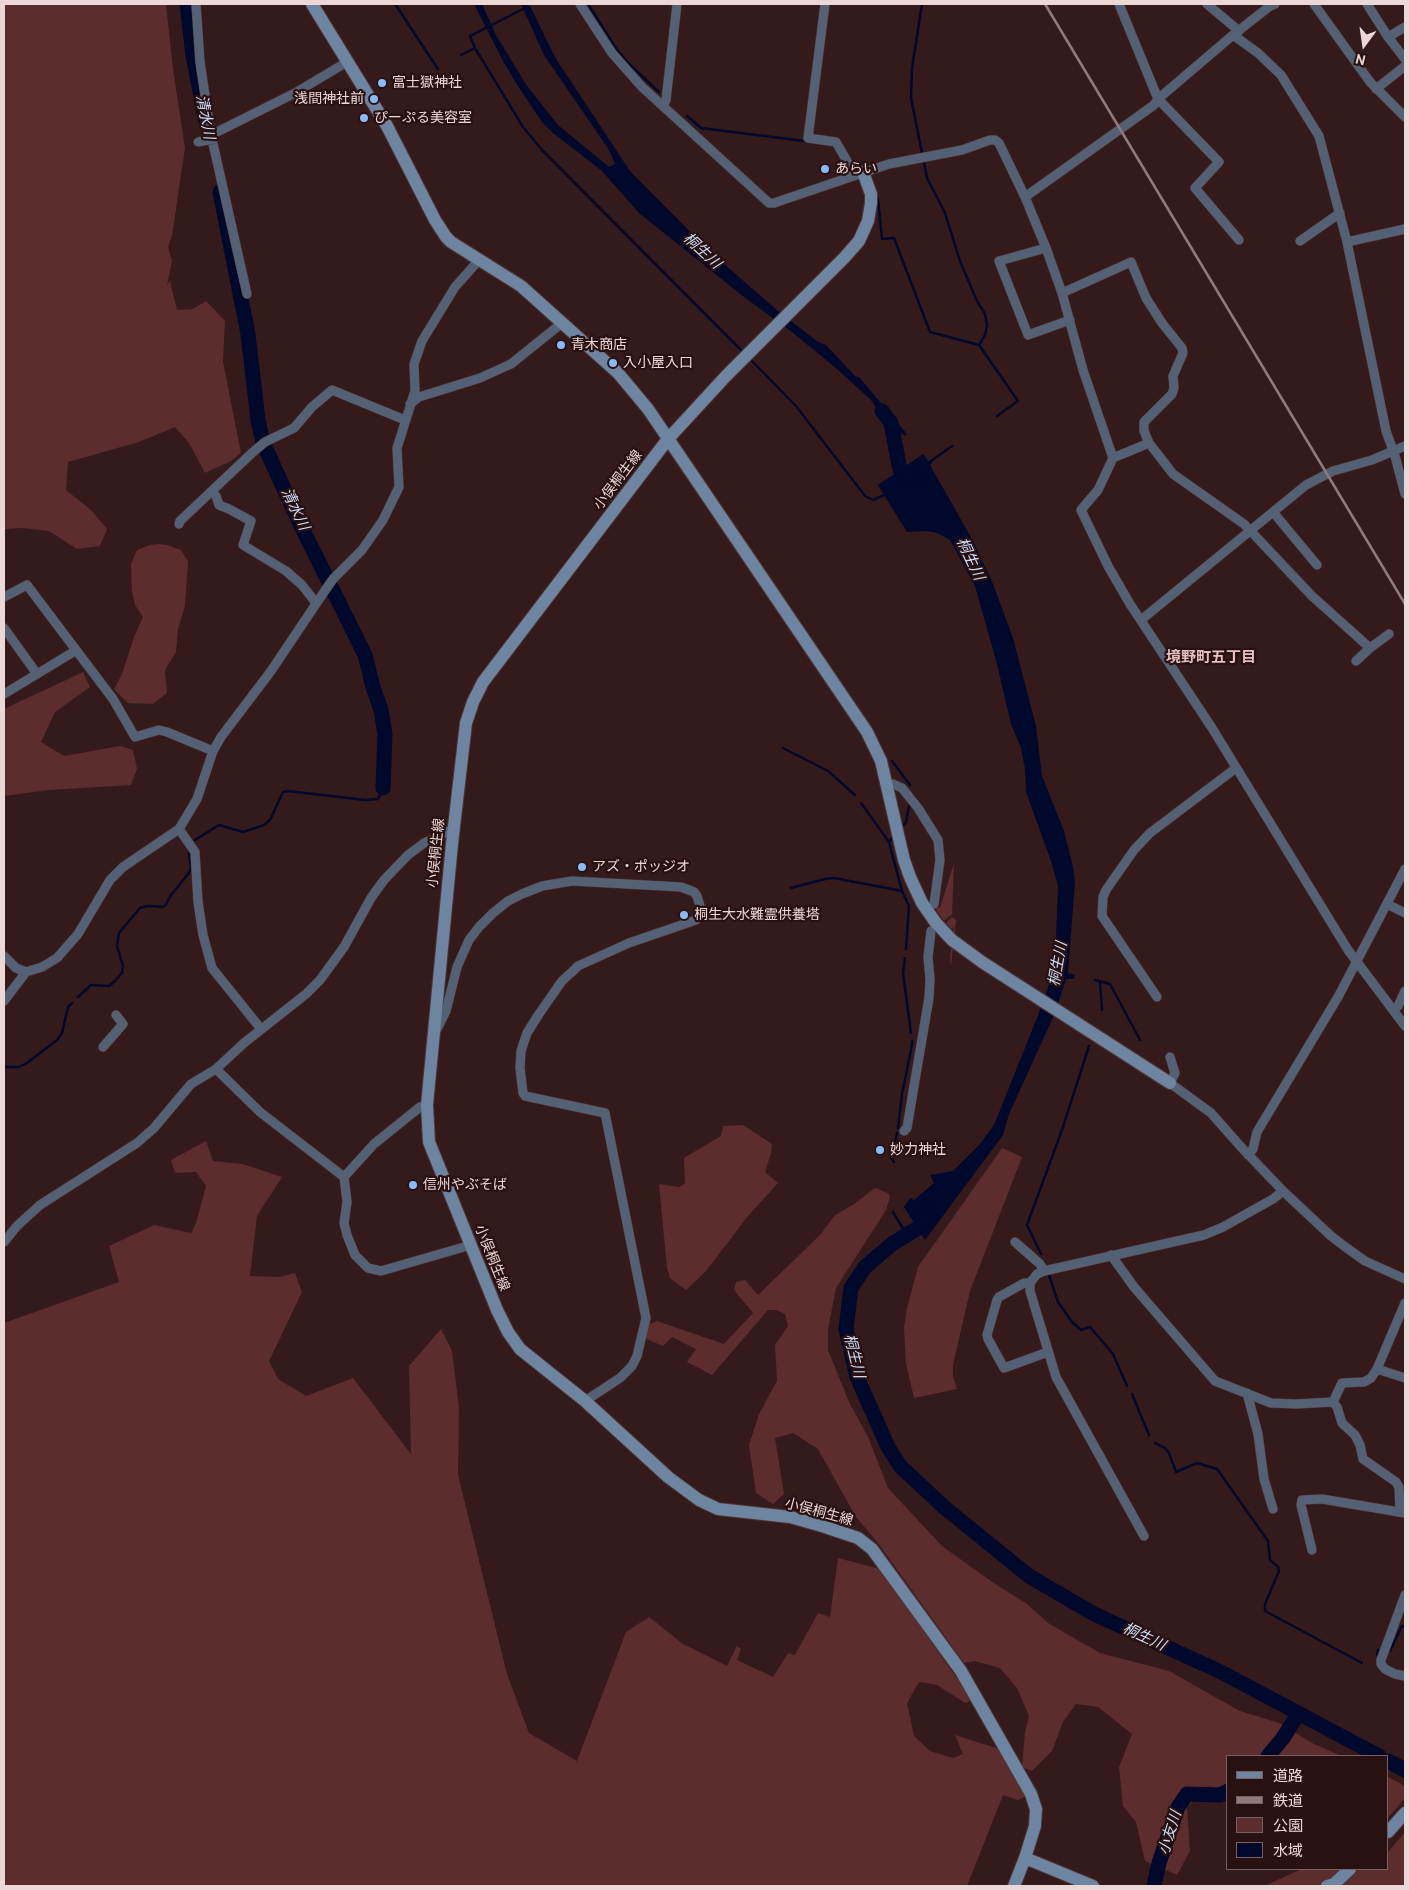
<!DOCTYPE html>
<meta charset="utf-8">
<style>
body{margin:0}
#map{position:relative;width:1409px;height:1890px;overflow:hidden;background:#351a1b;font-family:Cabin,"Noto Sans JP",sans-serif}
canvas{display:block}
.frame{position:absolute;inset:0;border:5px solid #ebd8d7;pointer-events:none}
.legend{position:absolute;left:1226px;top:1755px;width:162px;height:115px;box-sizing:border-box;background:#2a1111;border:1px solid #776160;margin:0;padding:6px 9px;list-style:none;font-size:15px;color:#ebd8d7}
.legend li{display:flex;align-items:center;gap:10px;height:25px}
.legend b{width:25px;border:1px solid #776160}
.north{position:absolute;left:1339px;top:20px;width:50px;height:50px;-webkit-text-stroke:4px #2a1111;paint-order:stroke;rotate:194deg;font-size:14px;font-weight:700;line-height:20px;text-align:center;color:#ebd8d7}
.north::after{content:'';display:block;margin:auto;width:18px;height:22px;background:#ebd8d7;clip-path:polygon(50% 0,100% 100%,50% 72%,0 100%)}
</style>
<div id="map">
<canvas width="1409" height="1890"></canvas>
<div class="frame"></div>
<ul class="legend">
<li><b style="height:6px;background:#6e85a2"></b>道路</li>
<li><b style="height:6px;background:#917a7a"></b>鉄道</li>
<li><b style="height:14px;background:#5d2c2d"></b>公園</li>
<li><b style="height:14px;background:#00082b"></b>水域</li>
</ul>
<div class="north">N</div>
</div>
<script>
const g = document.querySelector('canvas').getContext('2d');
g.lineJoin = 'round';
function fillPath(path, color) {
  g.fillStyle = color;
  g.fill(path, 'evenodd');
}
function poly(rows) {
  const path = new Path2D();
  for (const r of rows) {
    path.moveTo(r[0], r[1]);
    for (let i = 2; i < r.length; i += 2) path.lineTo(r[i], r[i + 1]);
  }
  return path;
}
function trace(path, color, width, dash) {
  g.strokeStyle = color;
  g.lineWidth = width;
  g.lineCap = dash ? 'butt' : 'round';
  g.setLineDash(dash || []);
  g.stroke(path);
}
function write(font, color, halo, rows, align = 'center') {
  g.font = font + ' Cabin,"Noto Sans JP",sans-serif';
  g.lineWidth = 4.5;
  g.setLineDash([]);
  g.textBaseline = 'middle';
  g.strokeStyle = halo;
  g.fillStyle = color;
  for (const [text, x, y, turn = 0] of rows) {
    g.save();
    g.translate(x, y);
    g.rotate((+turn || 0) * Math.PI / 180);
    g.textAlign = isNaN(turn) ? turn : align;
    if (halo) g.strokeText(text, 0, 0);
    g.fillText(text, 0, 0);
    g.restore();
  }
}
fillPath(poly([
 [4,4,166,4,173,69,185,148,172,236,168,247,172,261,167,285,170,281,177,310,193,309,206,301,225,321,223,362,241,453,231,461,205,473,189,443,175,427,139,442,68,462,66,490,91,510,107,529,100,546,77,549,49,531,22,528,4,529],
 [158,544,167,545,181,550,188,561,185,606,178,629,176,652,165,670,167,693,153,704,128,703,114,689,122,674,134,637,143,617,135,605,132,592,131,564,137,550,150,545],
 [83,672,90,687,55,712,41,742,64,756,120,746,133,750,137,769,131,785,49,790,4,796,4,709],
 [954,863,952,914,944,921,931,902,940,908],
 [952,917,956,920,951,966,950,958,954,926,952,929,946,923],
 [743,1125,772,1144,771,1153,765,1172,778,1183,748,1216,706,1271,686,1290,670,1278,667,1268,659,1184,679,1187,685,1184,684,1158,721,1136,723,1126],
 [206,1141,213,1161,243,1164,282,1177,257,1216,250,1276,279,1277,295,1273,302,1292,269,1361,278,1379,306,1396,353,1378,411,1454,409,1366,441,1329,452,1351,459,1408,458,1475,507,1674,529,1733,577,1761,626,1632,649,1617,683,1644,727,1666,737,1646,741,1649,737,1660,773,1677,788,1653,795,1655,818,1613,830,1617,838,1558,880,1569,972,1700,965,1703,937,1685,919,1682,907,1703,914,1736,930,1751,953,1758,963,1754,955,1735,999,1749,1026,1796,1018,1800,1003,1795,967,1886,4,1886,4,1323,119,1282,109,1246,154,1225,191,1233,196,1223,206,1186,196,1172,175,1173,171,1160],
 [1002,1148,1022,1157,970,1291,953,1365,953,1377,957,1389,914,1398,906,1364,904,1328,907,1308,918,1267],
 [875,1188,888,1193,890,1197,886,1210,836,1288,828,1329,828,1350,849,1402,868,1437,888,1488,942,1546,995,1584,1026,1603,1048,1623,1100,1653,1169,1671,1240,1711,1279,1723,1314,1744,1342,1756,1228,1756,1228,1798,1210,1786,1187,1807,1190,1851,1177,1875,1145,1861,1136,1822,1123,1806,1119,1767,1132,1734,1098,1707,1076,1704,1063,1722,1052,1751,1032,1771,1022,1767,1025,1732,1029,1716,1017,1688,1000,1668,975,1661,964,1663,878,1543,856,1517,818,1449,793,1433,775,1438,784,1494,773,1504,756,1493,749,1445,759,1414,777,1381,775,1345,788,1326,785,1314,777,1310,768,1310,712,1375,687,1362,696,1349,672,1337,663,1346,646,1339,647,1325,657,1321,724,1344,753,1313,734,1290,736,1282,745,1280,758,1295,821,1234,834,1216,854,1204],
 [1388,1777,1405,1786,1405,1798,1388,1818],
 [1405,1832,1405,1886,1264,1886,1302,1869,1388,1869,1388,1852]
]), '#5d2c2d');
fillPath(poly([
 [474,4,482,4,496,35,527,86,558,125,609,167,615,164,609,150,544,55,521,4,529,4,556,59,630,171,708,250,778,311,818,342,826,345,855,376,859,377,907,434,905,436,884,420,871,400,837,369,792,332,744,297,639,213,602,171,553,133,542,122,523,94,504,63],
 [923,454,928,461,932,459,933,461,930,465,973,541,993,584,1013,638,1036,726,1042,776,1064,831,1073,867,1075,882,1068,973,1075,975,1074,979,1066,979,1055,1013,1009,1114,1003,1135,925,1240,904,1207,910,1198,914,1200,934,1183,930,1175,953,1171,980,1144,994,1125,1037,1018,1050,982,1055,960,1058,886,1051,861,1026,792,1025,769,1021,748,1011,724,997,664,975,586,950,540,937,533,926,531,907,532,878,485]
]), '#00082b');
trace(poly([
 [395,4,438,69],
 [588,4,617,50,628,63,659,92],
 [922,4,912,68,911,98,927,178,945,213,960,261,977,301,985,314,987,325,985,335,979,345],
 [475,48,470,36,525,8],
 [461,55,475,48,523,127,542,150,743,352],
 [687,116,701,128,804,141],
 [878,199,882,239,894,238,930,332,979,345,1018,401,997,416],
 [749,358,796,406,865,496,873,500,886,494],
 [931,461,952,446],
 [783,748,828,771,855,795],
 [892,761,910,785],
 [861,803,889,842],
 [900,829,906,822,909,806],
 [893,837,889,842,902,891,909,906,906,949],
 [195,840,219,825,243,832,264,825,270,820,283,792,288,791,365,800,378,799,383,788],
 [791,888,825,879,834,878,902,891],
 [905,958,903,973,911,1033],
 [1095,980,1110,984,1140,1040],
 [1100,981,1102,1010],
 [78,997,91,985,109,986,115,981,122,973,123,966,117,946,119,933,140,908,147,906,163,907,165,906,171,895,188,874,191,868,189,853],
 [4,1067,19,1067,27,1063,57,1040,62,1033,68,1007,72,1003],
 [898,1128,902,1094,912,1045,912,1041],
 [894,1162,891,1158,897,1133],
 [893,1212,907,1235],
 [1041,1254,1027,1225,1062,1130,1089,1046],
 [1049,1275,1058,1302,1072,1322,1081,1330,1090,1327,1113,1354,1127,1386],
 [1132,1394,1149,1435],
 [1155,1443,1165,1448,1169,1453,1176,1472,1197,1463,1217,1469,1268,1541,1270,1560,1278,1567,1279,1571,1265,1604,1265,1611,1362,1663],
 [1390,1651,1402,1626,1405,1627],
 [1377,1655,1378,1650]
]), '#00082b', 2.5);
trace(poly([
 [187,4,193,55,205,118],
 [220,192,248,334,258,420,263,443,303,530,365,655,373,687,381,710,385,734,383,788],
 [882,411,891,423,900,470,916,480],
 [930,1213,918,1228,892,1244,865,1267,851,1288,846,1329,857,1377,888,1447,900,1466,945,1508,1029,1576,1094,1614,1221,1672,1379,1756],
 [1268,1756,1283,1738,1298,1714],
 [1388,1761,1405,1770],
 [1154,1886,1159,1863,1178,1807,1187,1794,1220,1795,1228,1791]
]), '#00082b', 15);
const street = poly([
 [196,4,200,62,211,135,247,294],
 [580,4,612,53,642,87,769,203,774,203,889,164,962,150,990,140,995,140,999,143,1025,197,1046,248,1062,293,1083,370,1113,458,1098,490,1081,510,1108,566,1130,604,1212,728,1348,950,1405,1026],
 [825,4,808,138,836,142,855,175],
 [1119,4,1158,99,1219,162,1195,188,1239,240],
 [1207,4,1239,31],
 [1314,4,1370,82,1405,117],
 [1367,4,1388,37,1405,59],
 [1233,35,1258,53,1281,75,1319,136,1347,242,1386,431,1395,456,1405,494],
 [1388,37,1405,27],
 [1376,89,1405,66],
 [663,106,666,100,677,4],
 [213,139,211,135,295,93,347,62],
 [1025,197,1154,105,1158,99,1233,35,1270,6,1275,4],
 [1300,241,1340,213],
 [1347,242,1405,229],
 [1046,248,999,261,1028,335,1070,320],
 [1062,293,1131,262,1146,298,1162,323,1182,348,1183,353,1173,376,1174,388,1172,394,1144,422,1144,431,1149,443,1173,474,1244,524,1312,596,1370,648],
 [410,404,419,397,480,378,511,364,562,323],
 [1113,458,1149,443],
 [212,491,216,496,219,505,229,509,251,521,243,545,286,571,302,585,316,603],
 [1273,512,1317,565],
 [179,524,180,521,253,452,265,442,294,428,312,407,332,390,405,420],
 [4,597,27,585,113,699,135,737,159,730,167,732,213,751],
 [1141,620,1306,485,1333,471,1372,460,1405,446],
 [4,628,37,674,75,651],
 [1356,661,1370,648,1389,634],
 [4,694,37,674],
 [887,785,893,784,902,788,918,808,938,840,940,860,934,904],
 [179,829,195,852,198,902,203,935,212,968,261,1029],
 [1387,904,1405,913],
 [4,956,16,968,26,972],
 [1157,997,1102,916,1103,897,1106,890,1134,850,1150,833,1236,768],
 [4,1001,26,972,42,967,57,958,78,934,110,880,123,867,179,829,197,799,213,751,221,737,271,671,324,592,333,579,362,550,383,520,399,487,397,448,415,391,414,364,422,341,455,287,479,260],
 [1393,1010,1398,1006,1405,991],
 [436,1031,446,1011,457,967,469,940,479,927,493,913,508,901,522,894,542,886,572,881,681,887,694,892,697,896,701,909,696,920,629,943,578,966,573,971,562,981,539,1014,527,1033,521,1051,520,1068,523,1093,525,1096,605,1113,646,1318,637,1356,632,1366,620,1378,585,1401],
 [103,1047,123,1024,116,1015],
 [1170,1057,1175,1073,1170,1083,1211,1113,1242,1148,1283,1191,1331,1236,1344,1246,1365,1261,1405,1279],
 [216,1069,260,1112,344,1177,347,1202,344,1223,347,1235,355,1255,368,1268,381,1271,471,1245],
 [904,1131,907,1128,913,1092,929,998,930,979,928,957,931,931],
 [1248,1155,1253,1149,1257,1132,1338,997,1405,869],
 [344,1177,374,1144,420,1107,427,1105],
 [4,1242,17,1226,40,1205,137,1143,154,1128,191,1084,216,1069,244,1043,306,994,320,980,344,947,371,898,384,880,408,855,424,843,453,829],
 [1015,1242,1040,1264,1044,1271],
 [1111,1255,1134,1287,1215,1381,1271,1403,1296,1404,1333,1402],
 [1030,1283,1024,1283,999,1297,997,1300,987,1335,988,1339,1004,1368,1048,1352],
 [1377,1369,1405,1378],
 [1247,1393,1258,1434,1264,1479,1273,1509],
 [1333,1402,1337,1407,1342,1423,1355,1435,1360,1445,1363,1459,1396,1482,1399,1487,1400,1512],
 [1333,1402,1342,1383,1364,1382,1371,1378,1377,1369,1405,1303],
 [1144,1536,1056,1377,1030,1291,1030,1283,1037,1274,1044,1271,1204,1235,1223,1227,1273,1199,1283,1191],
 [1312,1550,1301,1505,1302,1500,1322,1499,1405,1513],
 [1405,1595,1381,1660,1381,1664,1385,1669,1395,1674,1405,1676]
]);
const secondary = poly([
 [312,4,387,126,435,220,446,237,451,242,521,286,618,373,648,409,867,732,881,761,904,860,910,877,922,903,936,923,952,940,982,962,1170,1083],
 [863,172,871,194,871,203,868,221,859,241,844,258,726,376,668,439,483,682,473,702,466,723,452,844,427,1105,429,1142,497,1310,508,1332,520,1349,585,1401,668,1477,699,1500,718,1509,790,1517,822,1526,858,1538,872,1549,961,1671,1031,1794,1036,1809,1035,1826,1025,1858,1014,1886],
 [1388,1832,1405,1813],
 [1025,1858,1093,1886],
 [1327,1886,1334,1884,1350,1869]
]);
trace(street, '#4e3535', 10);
trace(secondary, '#4e3535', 14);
trace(street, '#546174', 9);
trace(secondary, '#6e85a2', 12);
trace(poly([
 [1045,4,1405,604]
]), '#917a7a', 2.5);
const streetBridge = poly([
 [198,142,213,139]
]);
trace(streetBridge, '#4e3535', 10, []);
trace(streetBridge, '#546174', 9);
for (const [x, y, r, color] of [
 [382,83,5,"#89bafc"],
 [374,99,5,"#89bafc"],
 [364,118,5,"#89bafc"],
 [825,169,5,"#89bafc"],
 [561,345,5,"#89bafc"],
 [613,363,5,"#89bafc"],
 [582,867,5,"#89bafc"],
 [684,915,5,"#89bafc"],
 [880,1150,5,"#89bafc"],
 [413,1185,5,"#89bafc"]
]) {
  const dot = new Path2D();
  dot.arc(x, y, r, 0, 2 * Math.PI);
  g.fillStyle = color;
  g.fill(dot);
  trace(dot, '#2a1111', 2);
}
write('14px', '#ebd8d7', '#2a1111', [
 ["富士獄神社",392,83],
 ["浅間神社前",364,99,"right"],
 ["ぴーぷる美容室",374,118],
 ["あらい",835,169],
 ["青木商店",571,345],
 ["入小屋入口",623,363],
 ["アズ・ポッジオ",592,867],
 ["桐生大水難霊供養塔",694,915],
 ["妙力神社",890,1150],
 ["信州やぶそば",423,1185]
], 'left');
write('14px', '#ebd8d7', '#2a1111', [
 ["小俣桐生線",618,480,-53],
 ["小俣桐生線",436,853,-84],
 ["小俣桐生線",492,1258,68],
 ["小俣桐生線",819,1512,15]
]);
write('italic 15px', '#cadef9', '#2a1111', [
 ["清水川",205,117,79],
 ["桐生川",702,251,43],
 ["清水川",295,509,64],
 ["桐生川",970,559,65],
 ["桐生川",1058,964,-80],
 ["桐生川",854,1356,76],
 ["桐生川",1144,1637,25],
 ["小友川",1170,1833,-73]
]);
write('bold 15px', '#e4bfbe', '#2a1111', [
 ["境野町五丁目",1211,658]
]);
</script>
